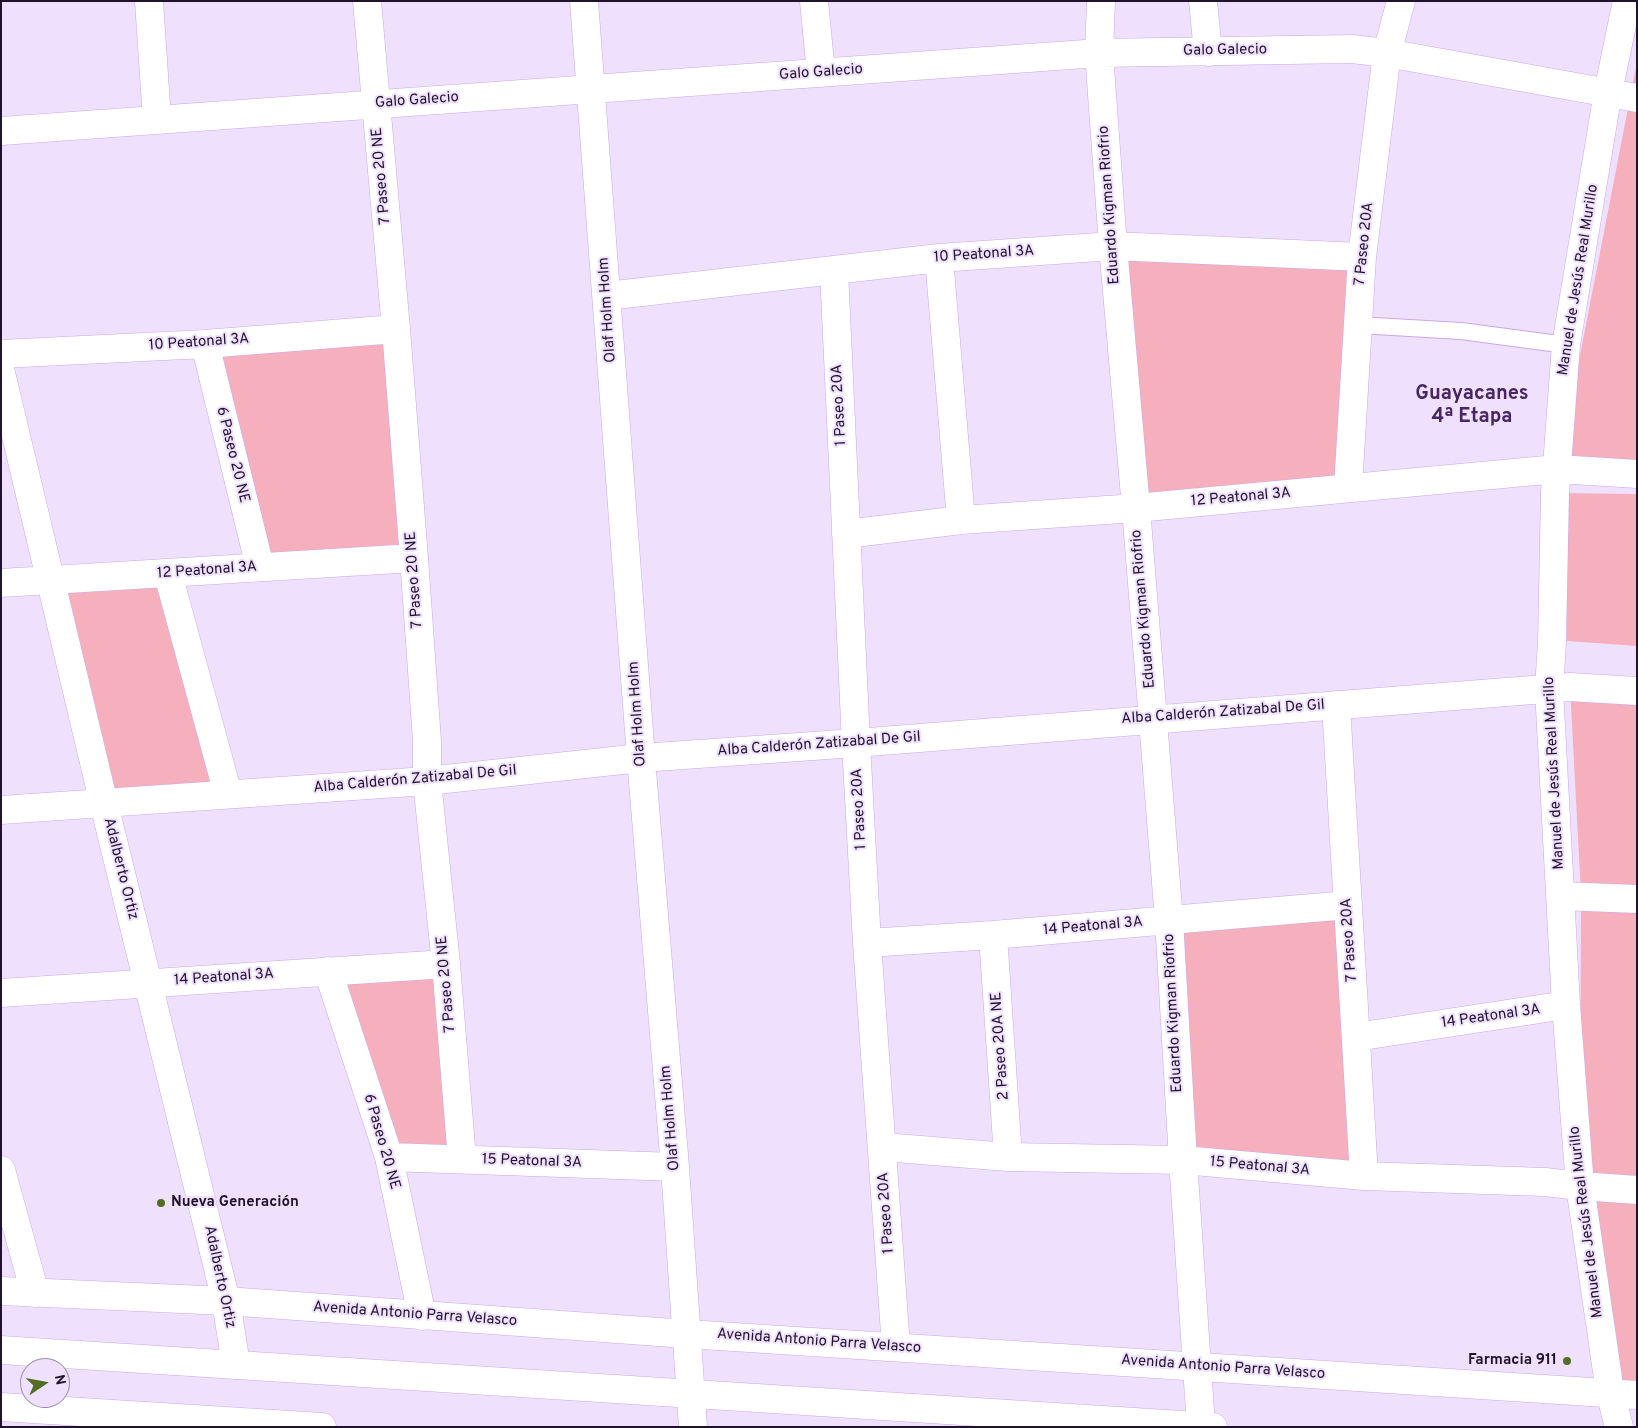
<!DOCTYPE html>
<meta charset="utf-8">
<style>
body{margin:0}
#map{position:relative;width:1638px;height:1428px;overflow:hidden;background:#efe1fe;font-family:Overpass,sans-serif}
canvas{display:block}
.frame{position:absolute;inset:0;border:2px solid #21132d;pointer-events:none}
.north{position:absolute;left:20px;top:1358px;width:50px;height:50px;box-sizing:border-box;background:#efe1fe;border:1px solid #9d8faa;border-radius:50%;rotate:78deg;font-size:14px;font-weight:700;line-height:20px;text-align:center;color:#21132d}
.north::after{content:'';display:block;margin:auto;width:18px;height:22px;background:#526e23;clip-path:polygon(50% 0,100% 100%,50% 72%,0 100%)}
</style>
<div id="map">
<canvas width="1638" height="1428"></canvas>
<div class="frame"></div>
<div class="north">N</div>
</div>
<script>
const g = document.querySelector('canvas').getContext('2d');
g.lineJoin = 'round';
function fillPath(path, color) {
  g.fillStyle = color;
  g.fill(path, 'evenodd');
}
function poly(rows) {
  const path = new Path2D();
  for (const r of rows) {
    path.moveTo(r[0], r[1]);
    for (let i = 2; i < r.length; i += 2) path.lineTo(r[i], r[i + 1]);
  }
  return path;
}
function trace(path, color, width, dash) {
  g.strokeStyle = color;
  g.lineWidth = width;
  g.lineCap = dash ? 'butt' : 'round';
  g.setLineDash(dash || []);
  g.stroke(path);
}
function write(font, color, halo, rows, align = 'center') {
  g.font = font + ' Overpass,sans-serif';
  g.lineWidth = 4;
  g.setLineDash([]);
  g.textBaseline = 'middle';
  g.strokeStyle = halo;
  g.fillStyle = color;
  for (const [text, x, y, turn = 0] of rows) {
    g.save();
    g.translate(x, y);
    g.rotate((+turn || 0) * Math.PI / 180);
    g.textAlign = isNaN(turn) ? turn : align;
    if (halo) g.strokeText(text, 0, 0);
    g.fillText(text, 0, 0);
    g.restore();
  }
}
fillPath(poly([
 [1637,62,1637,474,1557,469,1582,345],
 [1113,246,1362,257,1348,488,1136,508],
 [396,329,414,558,260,567,205,344],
 [1558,493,1637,494,1637,646,1567,641],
 [168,574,228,794,104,804,52,579],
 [1570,687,1637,691,1637,1395,1610,1392,1580,1186,1581,894],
 [1348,905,1364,1176,1183,1160,1169,920],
 [446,964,462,1159,389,1157,328,971]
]), '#f6b0bd');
const service = poly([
 [1358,325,1461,331,1566,345]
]);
const minor = poly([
 [149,1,157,120],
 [367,1,396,329,414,558,427,741,427,781,446,964,462,1159],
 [584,1,641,758,675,1167,693,1427],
 [814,1,821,73],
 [1101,1,1099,53,1113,246,1136,508,1169,920,1183,1160,1201,1426],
 [1203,1,1208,52],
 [1,131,1099,53,1352,49,1387,53,1637,98],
 [939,258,961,520],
 [834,271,856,743,867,943,896,1347],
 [607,296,939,258,1113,246,1362,257],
 [205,344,260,567],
 [1,354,205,344,396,329],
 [1,373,104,804,226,1301,236,1365],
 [1348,488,1362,257,1387,53,1401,1],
 [846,534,961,520,1136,508,1557,469,1637,474],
 [168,574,228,794],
 [1,583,414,558],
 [1336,705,1364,1176],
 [1,810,427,781,641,758,856,743,1570,687,1637,691],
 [1561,896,1637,899],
 [993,935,1008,1157],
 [867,943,993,935,1348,905],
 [328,971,389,1157,422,1316],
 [1,993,446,964],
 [1356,1037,1566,1005],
 [883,1147,1008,1157,1183,1160,1364,1176,1545,1182,1580,1186,1637,1190],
 [389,1157,675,1167],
 [1,1170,35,1293],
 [1,1291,226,1301,687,1334,1637,1395],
 [1619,1427,1610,1392,1580,1186,1566,1005,1549,689,1552,642,1555,493,1566,345,1608,92,1627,1]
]);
const tertiary = poly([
 [1,1350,1213,1427],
 [1,1407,322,1427]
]);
trace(service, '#caa7ec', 18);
trace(minor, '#caa7ec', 29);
trace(tertiary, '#caa7ec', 29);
trace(service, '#fff', 16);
trace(minor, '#fff', 28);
trace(tertiary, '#fff', 28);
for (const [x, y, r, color] of [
 [161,1203,5,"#526e23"],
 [1567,1361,5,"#526e23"]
]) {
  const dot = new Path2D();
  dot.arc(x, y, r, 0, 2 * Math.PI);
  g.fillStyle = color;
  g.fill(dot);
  trace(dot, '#efe1fe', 2);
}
write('15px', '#21132d', '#efe1fe', [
 ["Galo Galecio",1225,51,-1],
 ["Galo Galecio",821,73,-4],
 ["Galo Galecio",417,101,-4],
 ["7 Paseo 20 NE",382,176,-95],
 ["Eduardo Kigman Riofrio",1110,205,-94],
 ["7 Paseo 20A",1365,244,-84],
 ["10 Peatonal 3A",984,255,-4],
 ["Manuel de Jesús Real Murillo",1579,280,-81],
 ["Olaf Holm Holm",608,310,-94],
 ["10 Peatonal 3A",199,343,-4],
 ["1 Paseo 20A",840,405,-93],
 ["6 Paseo 20 NE",232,455,76],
 ["12 Peatonal 3A",1241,498,-5],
 ["12 Peatonal 3A",207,571,-4],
 ["7 Paseo 20 NE",415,580,-94],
 ["Eduardo Kigman Riofrio",1144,609,-95],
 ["Alba Calderón Zatizabal De Gil",1223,713,-4],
 ["Olaf Holm Holm",638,714,-94],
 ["Alba Calderón Zatizabal De Gil",819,745,-4],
 ["Manuel de Jesús Real Murillo",1555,773,-93],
 ["Alba Calderón Zatizabal De Gil",415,780,-5],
 ["1 Paseo 20A",860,809,-93],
 ["Adalberto Ortiz",120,869,76],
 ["14 Peatonal 3A",1093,927,-5],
 ["7 Paseo 20A",1350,940,-94],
 ["14 Peatonal 3A",224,978,-4],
 ["7 Paseo 20 NE",447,984,-95],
 ["Eduardo Kigman Riofrio",1174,1013,-93],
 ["14 Peatonal 3A",1491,1017,-8],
 ["2 Paseo 20A NE",1001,1046,-94],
 ["Olaf Holm Holm",671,1118,-95],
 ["6 Paseo 20 NE",381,1142,74],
 ["15 Peatonal 3A",532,1162,2],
 ["15 Peatonal 3A",1260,1167,5],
 ["1 Paseo 20A",887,1213,-94],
 ["Manuel de Jesús Real Murillo",1587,1222,-97],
 ["Adalberto Ortiz",219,1277,78],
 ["Avenida Antonio Parra Velasco",415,1315,4],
 ["Avenida Antonio Parra Velasco",819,1342,4],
 ["Avenida Antonio Parra Velasco",1223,1368,4]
]);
write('bold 15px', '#21132d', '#efe1fe', [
 ["Nueva Generación",171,1203],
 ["Farmacia 911",1557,1361,"right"]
], 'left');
write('bold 20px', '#472661', '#efe1fe', [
 ["Guayacanes",1472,395],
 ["4ª Etapa",1472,418]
]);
</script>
